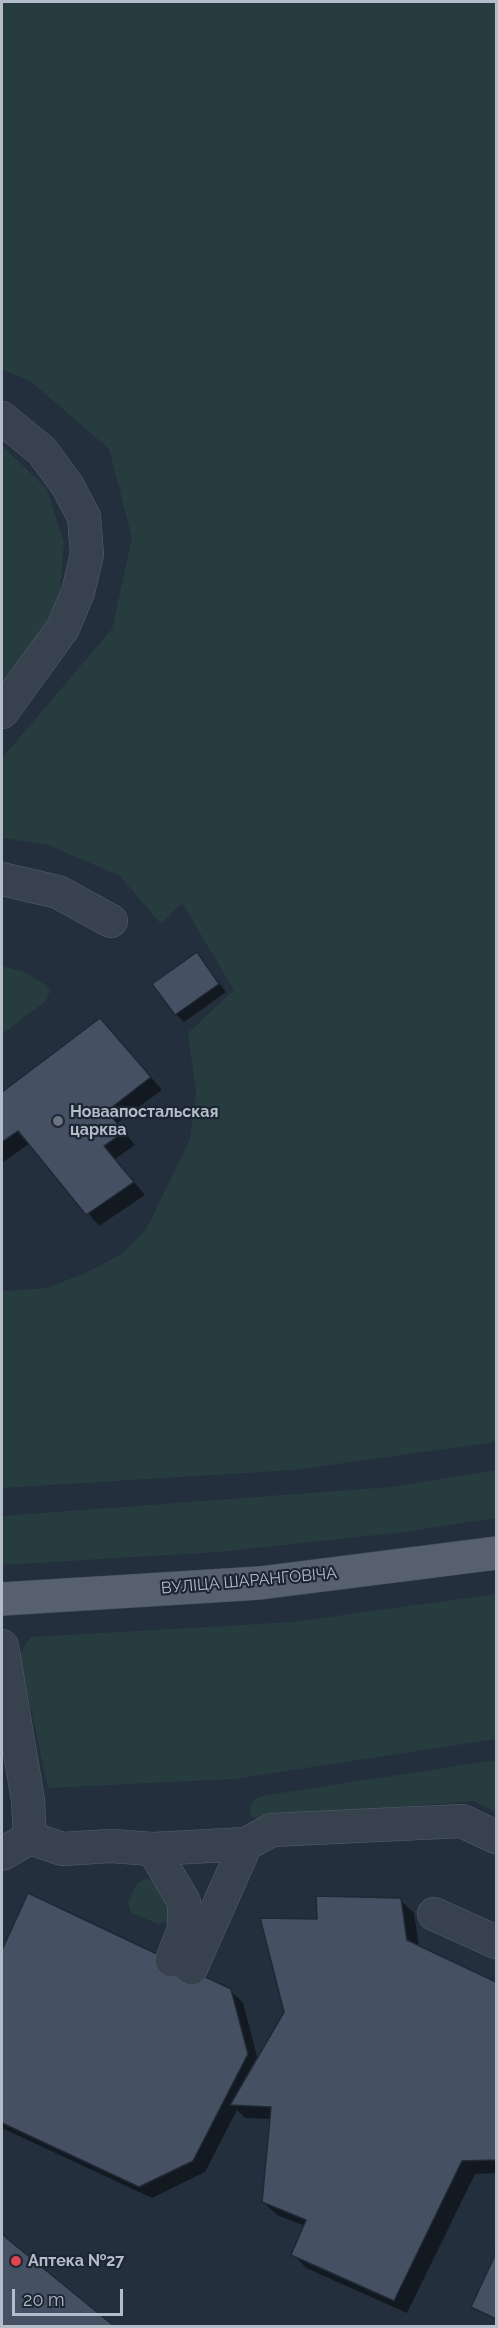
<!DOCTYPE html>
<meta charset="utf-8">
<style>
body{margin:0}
#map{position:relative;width:498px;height:2328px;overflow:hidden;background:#242f3e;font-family:Raleway,sans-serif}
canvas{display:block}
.frame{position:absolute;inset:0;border:3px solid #b4bcc9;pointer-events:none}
.scale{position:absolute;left:12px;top:2289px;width:111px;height:27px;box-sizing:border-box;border:3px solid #b4bcc9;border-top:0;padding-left:8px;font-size:18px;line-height:21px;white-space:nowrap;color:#b4bcc9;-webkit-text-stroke:4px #1d2633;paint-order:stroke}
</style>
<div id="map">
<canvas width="498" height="2328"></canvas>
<div class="frame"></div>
<div class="scale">20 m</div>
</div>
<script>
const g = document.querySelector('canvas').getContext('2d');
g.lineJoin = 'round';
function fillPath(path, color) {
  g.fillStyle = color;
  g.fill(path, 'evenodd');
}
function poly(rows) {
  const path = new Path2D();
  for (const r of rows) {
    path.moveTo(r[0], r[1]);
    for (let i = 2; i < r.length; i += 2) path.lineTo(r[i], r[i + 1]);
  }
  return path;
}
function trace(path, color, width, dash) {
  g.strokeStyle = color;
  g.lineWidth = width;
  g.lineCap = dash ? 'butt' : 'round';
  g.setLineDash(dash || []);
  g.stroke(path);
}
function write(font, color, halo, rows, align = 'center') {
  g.font = font + ' Raleway,sans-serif';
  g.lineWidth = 4.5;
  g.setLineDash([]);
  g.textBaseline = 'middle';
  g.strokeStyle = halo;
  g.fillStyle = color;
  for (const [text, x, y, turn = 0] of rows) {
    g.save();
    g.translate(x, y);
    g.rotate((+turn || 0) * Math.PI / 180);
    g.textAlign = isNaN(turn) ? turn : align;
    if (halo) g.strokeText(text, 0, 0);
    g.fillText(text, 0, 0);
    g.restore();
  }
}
fillPath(poly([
 [2,2,496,2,496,1442,294,1470,2,1488,2,1291,47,1288,83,1274,122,1254,147,1228,190,1139,196,1093,188,1033,234,990,182,903,161,924,120,876,48,845,2,838,2,758,112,629,132,538,109,449,29,380,2,370],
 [2,445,47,489,64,543,59,605,46,627,2,684],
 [2,966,25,972,44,984,50,991,46,1001,5,1032,2,1032],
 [496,1470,496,1518,396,1533,219,1552,2,1565,2,1516,390,1487],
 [496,1594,496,1739,234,1779,48,1788,19,1655,31,1637,293,1622],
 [496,1760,496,1812,473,1801,258,1819,251,1816,250,1806,255,1799,267,1795],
 [145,1879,154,1880,161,1889,169,1913,167,1922,158,1924,131,1913,128,1902,136,1885]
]), '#263c3f');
fillPath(poly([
 [197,954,226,992,184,1022,176,1014],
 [112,1032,162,1090,117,1123,135,1145,115,1159,145,1195,99,1226,30,1143,2,1163,2,1083,2,1093],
 [29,1895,230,1990,243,2003,258,2060,285,2012,318,1921,400,1900,414,1913,419,1947,496,1983,496,2173,475,2174,407,2313,306,2268,293,2254,305,2226,277,2215,263,2202,271,2119,245,2118,237,2110,205,2172,152,2198,2,2128,2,1953],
 [2,2236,112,2326,2,2326],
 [496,2257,496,2320,473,2307]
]), '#0007');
const building = poly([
 [197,952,219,984,175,1015,152,984,197,952],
 [100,1018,151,1077,107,1111,124,1132,104,1146,134,1182,86,1215,18,1131,2,1142,2,1092,100,1018],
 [28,1893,231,1989,248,2054,193,2161,139,2187,2,2123,2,1950,28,1893],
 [316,1896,401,1898,407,1940,496,1982,496,2160,462,2161,394,2301,291,2255,306,2220,262,2202,271,2107,230,2105,284,2012,260,1918,317,1919,316,1896],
 [2,2234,10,2241,114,2326,2,2326,2,2234],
 [496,2253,496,2319,471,2307,496,2253]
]);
fillPath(building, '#455162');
trace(building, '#1f2835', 1.5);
const minor = poly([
 [2,418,42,451,67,485,84,517,87,554,78,592,63,628,2,712],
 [2,879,58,892,111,921],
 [2,1646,28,1800,30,1838],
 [153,1849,184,1902,184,1929,172,1960],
 [2,1854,30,1838,62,1849,111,1846,153,1849,246,1844,272,1830,462,1821,496,1837],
 [434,1914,496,1942],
 [191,1968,246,1844]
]);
const major = poly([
 [2,1599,260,1583,496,1553]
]);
trace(minor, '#565f6c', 34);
trace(major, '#414a57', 34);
trace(minor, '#38414e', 33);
trace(major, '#56606e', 33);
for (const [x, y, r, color] of [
 [58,1121,6,"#6b7280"],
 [16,2261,6,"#e0444e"]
]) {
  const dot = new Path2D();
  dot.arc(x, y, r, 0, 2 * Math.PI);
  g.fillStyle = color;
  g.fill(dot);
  trace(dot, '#1d2633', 2);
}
write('bold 16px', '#b4bcc9', '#1d2633', [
 ["Новаапостальская",70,1112],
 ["царква",70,1130],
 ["Аптека №27",28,2261]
], 'left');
write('16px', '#b4bcc9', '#1d2633', [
 ["ВУЛІЦА ШАРАНГОВІЧА",249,1581,-5]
]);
</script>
